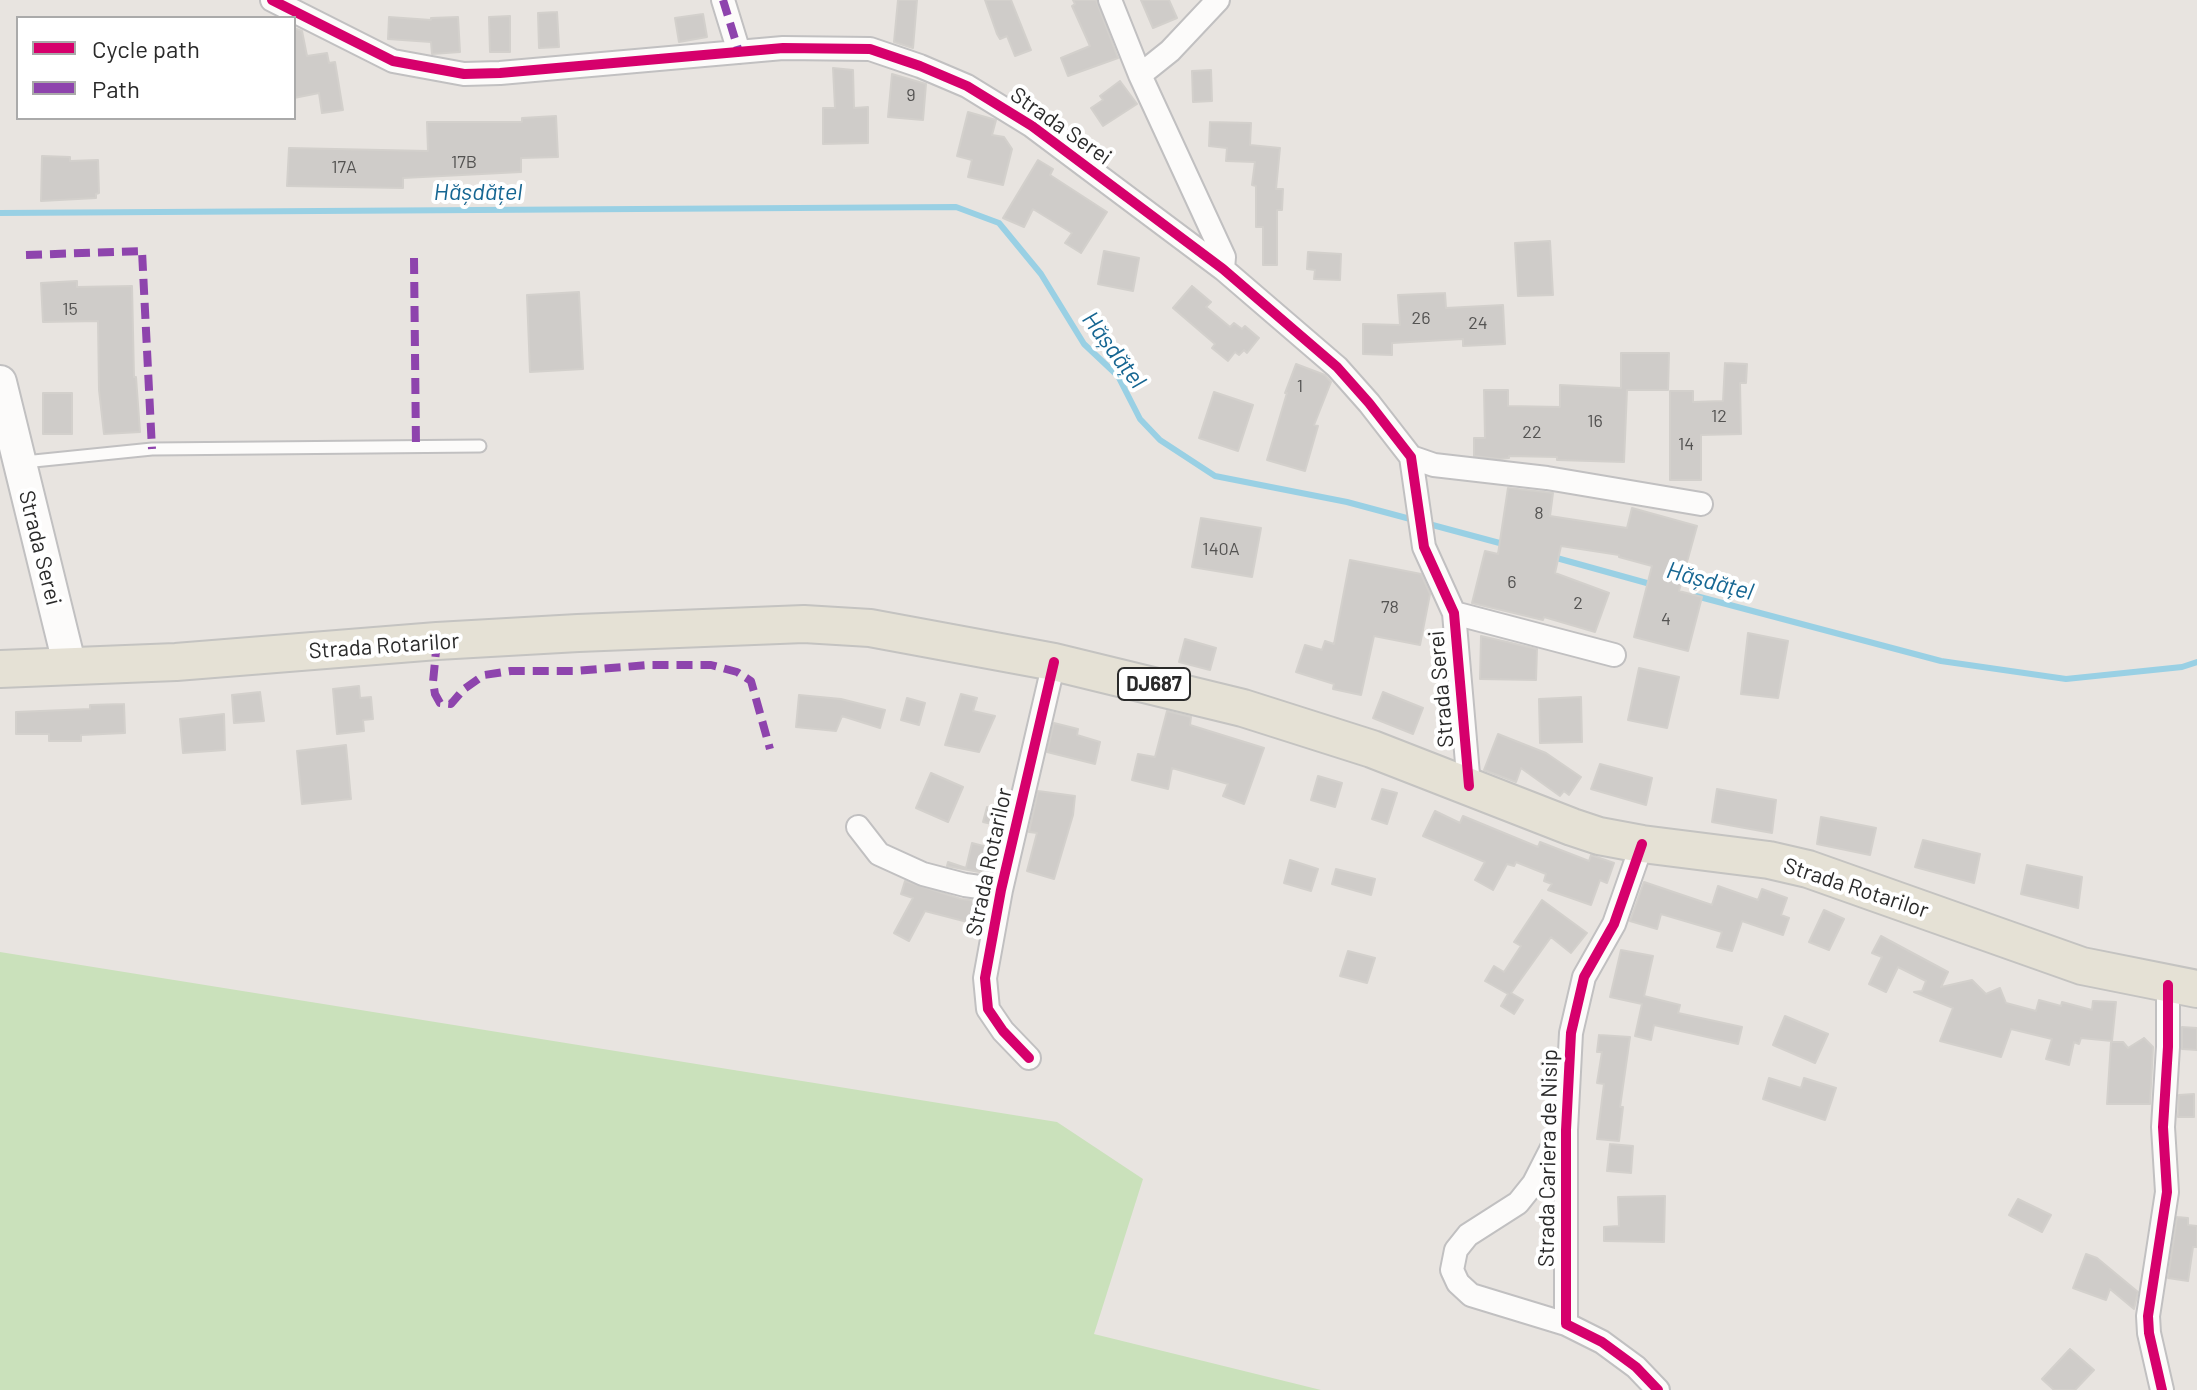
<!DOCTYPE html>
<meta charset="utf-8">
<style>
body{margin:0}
#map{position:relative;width:2197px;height:1390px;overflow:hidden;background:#e8e4e0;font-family:Barlow,sans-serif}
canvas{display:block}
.legend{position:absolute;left:16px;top:16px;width:280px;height:104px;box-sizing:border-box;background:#fff;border:2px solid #aaa;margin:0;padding:10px 14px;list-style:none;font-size:24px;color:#2a2a2a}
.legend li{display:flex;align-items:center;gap:16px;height:40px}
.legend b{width:40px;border:2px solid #aaa}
</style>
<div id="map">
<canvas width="2197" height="1390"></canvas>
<ul class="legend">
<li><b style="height:10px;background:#d6006c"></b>Cycle path</li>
<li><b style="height:10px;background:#8e44ad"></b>Path</li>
</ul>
</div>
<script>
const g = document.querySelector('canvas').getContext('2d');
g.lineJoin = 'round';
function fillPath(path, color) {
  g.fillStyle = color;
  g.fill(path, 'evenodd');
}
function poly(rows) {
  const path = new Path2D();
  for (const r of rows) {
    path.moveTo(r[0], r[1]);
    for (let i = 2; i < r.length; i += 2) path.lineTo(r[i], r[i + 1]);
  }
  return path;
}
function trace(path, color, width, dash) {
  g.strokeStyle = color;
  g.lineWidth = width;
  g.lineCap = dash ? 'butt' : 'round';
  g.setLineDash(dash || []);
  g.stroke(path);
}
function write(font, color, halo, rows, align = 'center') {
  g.font = font + ' Barlow,sans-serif';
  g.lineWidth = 8;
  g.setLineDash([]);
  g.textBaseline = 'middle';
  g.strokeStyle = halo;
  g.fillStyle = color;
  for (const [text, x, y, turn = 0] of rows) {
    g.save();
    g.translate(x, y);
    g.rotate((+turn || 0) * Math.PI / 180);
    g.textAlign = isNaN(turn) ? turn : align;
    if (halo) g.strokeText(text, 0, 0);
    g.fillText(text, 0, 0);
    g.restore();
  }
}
fillPath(poly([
 [0,952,1057,1122,1143,1179,1094,1334,1321,1390,0,1390]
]), '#cae1bb');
trace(poly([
 [0,213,956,207,999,223,1041,274,1084,344,1118,376,1140,419,1160,440,1215,476,1347,502,1414,520],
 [1425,523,1507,545],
 [1553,557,1654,585],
 [1696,596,1941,661,2066,679,2182,667,2197,662]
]), '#99d0e4', 6);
const building = poly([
 [898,0,917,0,913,48,894,42,898,0],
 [985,0,1011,0,1031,50,1015,56,1007,36,1000,39,997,34,985,0],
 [1073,0,1096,0,1118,58,1068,76,1061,58,1090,46,1072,6,1075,4,1073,0],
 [1141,0,1169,0,1177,18,1153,28,1141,0],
 [557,12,559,47,539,48,538,13,557,12],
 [703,14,707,37,679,42,675,18,703,14],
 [510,16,510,52,490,52,489,17,510,16],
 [389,17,431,20,431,18,458,17,460,52,432,54,431,42,388,39,389,17],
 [294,28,302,31,307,56,327,53,329,63,335,62,343,110,322,113,319,93,294,98,294,28],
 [833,68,853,70,854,108,868,107,868,143,823,144,823,108,835,108,833,68],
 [1211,70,1212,101,1193,102,1192,71,1211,70],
 [892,74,926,84,923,120,888,117,892,74],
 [1120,81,1137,104,1103,126,1091,108,1103,100,1100,96,1120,81],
 [968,112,996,120,992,135,1004,137,1012,149,1003,185,968,177,972,160,957,156,968,112],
 [556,116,558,157,521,158,521,172,403,178,403,188,287,186,289,148,428,151,427,122,522,122,522,118,556,116],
 [1210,122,1251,123,1250,145,1280,148,1276,189,1283,189,1282,210,1277,210,1277,265,1263,265,1263,227,1256,227,1256,186,1252,185,1255,162,1226,161,1227,148,1209,146,1210,122],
 [42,156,70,157,70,161,98,160,99,193,96,194,96,198,41,201,42,156],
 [1038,160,1053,169,1050,175,1107,212,1081,253,1065,243,1072,233,1033,209,1024,227,1003,218,1038,160],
 [1550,241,1553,295,1518,296,1515,243,1550,241],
 [1104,251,1139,258,1133,291,1098,284,1104,251],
 [1308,252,1341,254,1340,280,1314,279,1315,270,1307,269,1308,252],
 [77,281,77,287,132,286,134,377,136,377,140,432,104,434,99,390,98,321,43,322,41,283,77,281],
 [1192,286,1211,302,1206,307,1230,327,1234,323,1242,329,1245,326,1259,338,1247,353,1244,350,1239,355,1235,352,1228,361,1212,348,1215,344,1173,308,1192,286],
 [579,292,583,369,530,372,527,295,579,292],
 [1445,293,1446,308,1503,305,1505,344,1463,346,1463,339,1392,343,1392,355,1363,354,1363,324,1400,325,1398,295,1445,293],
 [1621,353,1669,353,1668,390,1627,390,1624,462,1557,460,1557,457,1509,456,1509,458,1500,459,1474,456,1474,438,1485,438,1484,390,1508,390,1508,406,1560,407,1560,385,1621,388,1621,353],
 [1725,363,1747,364,1746,383,1740,383,1741,434,1701,435,1701,480,1670,480,1670,391,1693,391,1693,402,1723,401,1725,363],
 [1296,364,1325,375,1331,382,1314,425,1318,426,1305,471,1267,460,1287,393,1285,393,1296,364],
 [1214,392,1253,405,1238,451,1199,438,1214,392],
 [43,393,72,393,72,434,43,434,43,393],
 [1508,488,1553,493,1550,516,1627,528,1632,508,1697,526,1679,591,1702,597,1688,651,1634,637,1652,566,1619,557,1619,555,1561,546,1555,573,1609,593,1595,632,1544,617,1543,620,1472,603,1485,551,1498,554,1508,488],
 [1201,518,1261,528,1252,577,1192,567,1201,518],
 [1350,560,1421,574,1430,594,1420,645,1374,636,1361,695,1333,689,1334,684,1296,672,1305,645,1322,650,1325,641,1334,644,1350,560],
 [1748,633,1788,641,1778,698,1741,694,1748,633],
 [1481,636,1537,649,1536,680,1480,679,1481,636],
 [1185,639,1216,648,1210,670,1179,662,1185,639],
 [1639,668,1679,677,1667,728,1628,720,1639,668],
 [359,686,360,698,371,697,373,719,363,720,364,731,337,734,333,689,359,686],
 [260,692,264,721,234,723,232,695,260,692],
 [1383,692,1423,708,1413,734,1373,718,1383,692],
 [961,694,977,698,973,711,995,716,979,752,945,745,961,694],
 [799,695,841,699,885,710,880,728,842,716,836,731,796,727,799,695],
 [1581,697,1582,742,1540,743,1539,699,1581,697],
 [907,698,925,703,919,725,901,720,907,698],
 [124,704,125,733,81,735,81,741,49,741,49,734,16,734,16,712,90,709,90,705,124,704],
 [1167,711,1191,717,1190,725,1264,748,1244,804,1223,796,1228,784,1172,768,1168,789,1132,780,1138,754,1155,757,1167,711],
 [224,714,225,750,183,753,180,719,224,714],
 [1054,723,1078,729,1077,735,1100,742,1095,764,1047,752,1054,723],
 [1498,734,1546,753,1581,777,1569,795,1564,791,1560,796,1521,768,1516,782,1484,770,1498,734],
 [346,745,351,799,302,804,297,751,346,745],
 [1600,764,1652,778,1646,805,1591,789,1600,764],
 [931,773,963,787,948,822,916,808,931,773],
 [1318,776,1342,783,1335,807,1311,800,1318,776],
 [1382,789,1397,793,1387,824,1372,819,1382,789],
 [1717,789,1776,800,1772,833,1712,822,1717,789],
 [1038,791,1075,796,1073,815,1054,879,1027,871,1037,833,1029,832,1038,791],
 [987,807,1005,811,1001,826,983,822,987,807],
 [1435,811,1460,823,1463,816,1538,847,1540,842,1589,861,1591,855,1614,863,1607,883,1600,880,1591,905,1548,890,1552,884,1544,881,1546,874,1516,862,1514,866,1507,864,1493,890,1475,880,1485,862,1423,836,1435,811],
 [1821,817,1876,828,1870,855,1817,844,1821,817],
 [1923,840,1980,854,1974,883,1915,867,1923,840],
 [972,843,987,847,985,857,994,859,990,874,947,866,948,862,966,868,972,843],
 [1290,860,1318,869,1311,891,1284,883,1290,860],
 [2027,865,2082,877,2078,908,2021,894,2027,865],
 [1336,869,1375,879,1371,895,1332,884,1336,869],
 [905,881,961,899,985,902,979,925,925,911,909,941,894,933,913,898,901,894,905,881],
 [1644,882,1712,905,1718,886,1758,900,1762,889,1787,898,1781,915,1789,918,1783,935,1742,921,1732,951,1717,947,1722,932,1661,914,1657,929,1630,921,1644,882],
 [1542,900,1587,933,1571,953,1551,937,1511,993,1523,1000,1514,1014,1501,1006,1508,994,1485,981,1494,966,1504,972,1521,946,1514,942,1542,900],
 [1824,910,1844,919,1829,950,1809,942,1824,910],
 [1881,936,1948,972,1941,987,1972,980,1986,994,2000,988,2006,1003,2036,1011,2039,1000,2061,1006,2062,1002,2092,1010,2093,1001,2116,1002,2112,1041,2081,1038,2079,1044,2074,1042,2069,1065,2046,1059,2052,1039,2011,1029,2001,1057,1940,1041,1953,1008,1914,992,1922,991,1926,981,1898,967,1886,992,1869,984,1882,957,1872,953,1881,936],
 [1621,950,1653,956,1644,996,1680,1005,1678,1013,1742,1027,1738,1044,1654,1025,1651,1040,1635,1036,1642,1004,1610,997,1621,950],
 [1348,951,1375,958,1367,983,1340,976,1348,951],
 [1785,1016,1828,1034,1815,1063,1773,1045,1785,1016],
 [2182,1027,2197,1028,2197,1050,2182,1049,2182,1027],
 [1599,1035,1630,1037,1620,1107,1623,1107,1619,1141,1597,1139,1604,1084,1597,1083,1602,1052,1597,1052,1599,1035],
 [2144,1038,2153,1047,2150,1104,2107,1104,2111,1042,2123,1042,2128,1048,2144,1038],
 [1769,1078,1801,1088,1804,1078,1836,1088,1825,1120,1763,1099,1769,1078],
 [2194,1094,2194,1117,2178,1117,2179,1095,2194,1094],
 [1610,1144,1633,1146,1631,1173,1607,1171,1610,1144],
 [1665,1196,1664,1242,1604,1241,1604,1227,1619,1226,1618,1197,1665,1196],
 [2018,1199,2051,1215,2042,1232,2009,1215,2018,1199],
 [2177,1217,2188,1218,2188,1225,2197,1226,2197,1247,2193,1247,2188,1281,2168,1278,2177,1217],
 [2086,1254,2097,1258,2138,1292,2134,1309,2110,1289,2106,1300,2073,1288,2086,1254],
 [2070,1349,2094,1370,2075,1390,2054,1390,2042,1379,2070,1349]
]);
fillPath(building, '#cfccc9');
trace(building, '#d3d0cc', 2);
const lane = poly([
 [24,462,152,449,480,446]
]);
const street = poly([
 [272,0,393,61,464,74,500,73,783,48,870,49,920,66,967,86,1032,126,1223,269,1337,367,1369,403,1411,457,1424,547,1454,613,1469,786],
 [723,0,739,52],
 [1110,0,1140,75,1224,257,1223,269],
 [1140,75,1170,51,1218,0],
 [1411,457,1434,465,1547,478,1701,504],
 [1454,613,1614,655],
 [858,827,879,854,923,874,965,885,1001,890],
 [1642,844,1614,924,1584,977,1571,1033,1566,1130,1566,1324,1602,1342,1636,1367,1658,1390],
 [1029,1058,1003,1031,988,1009,985,978,1001,890,1054,662],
 [1566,1324,1471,1295,1458,1283,1452,1270,1456,1250,1468,1235,1518,1203,1534,1183,1559,1134,1566,1130],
 [2162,1390,2149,1333,2148,1316,2167,1192,2163,1127,2168,1047,2168,985]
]);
const secondary = poly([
 [0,382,70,667]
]);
const primary = poly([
 [0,669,176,662,437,641,578,633,804,624,870,628,1054,662,1243,708,1372,749,1572,827,1599,836,1642,844,1769,860,1808,869,2082,966,2197,989]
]);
trace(lane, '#c1c0c1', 15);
trace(street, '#c1c0c1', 26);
trace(secondary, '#c1c0c1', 36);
trace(primary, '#c4c3c1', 40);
trace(lane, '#fcfbfa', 11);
trace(street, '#fcfbfa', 22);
trace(secondary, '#fcfbfa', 32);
trace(primary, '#e5e1d5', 36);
trace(poly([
 [723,0,739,52],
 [26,255,142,251,152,449],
 [414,258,416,447],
 [437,641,433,682,435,694,440,703,451,704,464,689,484,675,511,671,574,671,649,665,711,665,737,672,751,681,770,749]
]), '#8e44ad', 8, [16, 8]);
trace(poly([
 [272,0,393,61,464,74,500,73,783,48,870,49,920,66,967,86,1032,126,1223,269,1337,367,1369,403,1411,457,1424,547,1454,613,1469,786],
 [1642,844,1614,924,1584,977,1571,1033,1566,1130,1566,1324,1602,1342,1636,1367,1658,1390],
 [1029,1058,1003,1031,988,1009,985,978,1001,890,1054,662],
 [2162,1390,2149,1333,2148,1316,2167,1192,2163,1127,2168,1047,2168,985]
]), '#d6006c', 10);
write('18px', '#545352', null, [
 ["9",911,95],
 ["17B",464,162],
 ["17A",344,167],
 ["15",70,309],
 ["26",1421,318],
 ["24",1478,323],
 ["1",1300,386],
 ["12",1719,416],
 ["16",1595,421],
 ["22",1532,432],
 ["14",1686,444],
 ["8",1539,513],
 ["140A",1221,549],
 ["6",1512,582],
 ["2",1578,603],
 ["78",1390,607],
 ["4",1666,619]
]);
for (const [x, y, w] of [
 [1154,684,72]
]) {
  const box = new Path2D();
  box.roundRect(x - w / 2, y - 16, w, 32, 6);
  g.fillStyle = '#fff';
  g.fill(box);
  trace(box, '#2a2a2a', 2);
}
write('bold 20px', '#2a2a2a', null, [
 ["DJ687",1154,684]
]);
write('22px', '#2a2a2a', '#fff', [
 ["Strada Serei",1061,126,35],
 ["Strada Serei",40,548,76],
 ["Strada Rotarilor",384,646,-4],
 ["Strada Serei",1441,689,-95],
 ["Strada Rotarilor",989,862,-78],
 ["Strada Rotarilor",1856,888,18],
 ["Strada Cariera de Nisip",1548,1158,-89]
]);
write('italic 24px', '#166692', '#fff', [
 ["Hășdățel",478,192],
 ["Hășdățel",1114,350,53],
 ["Hășdățel",1710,581,15]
]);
</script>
